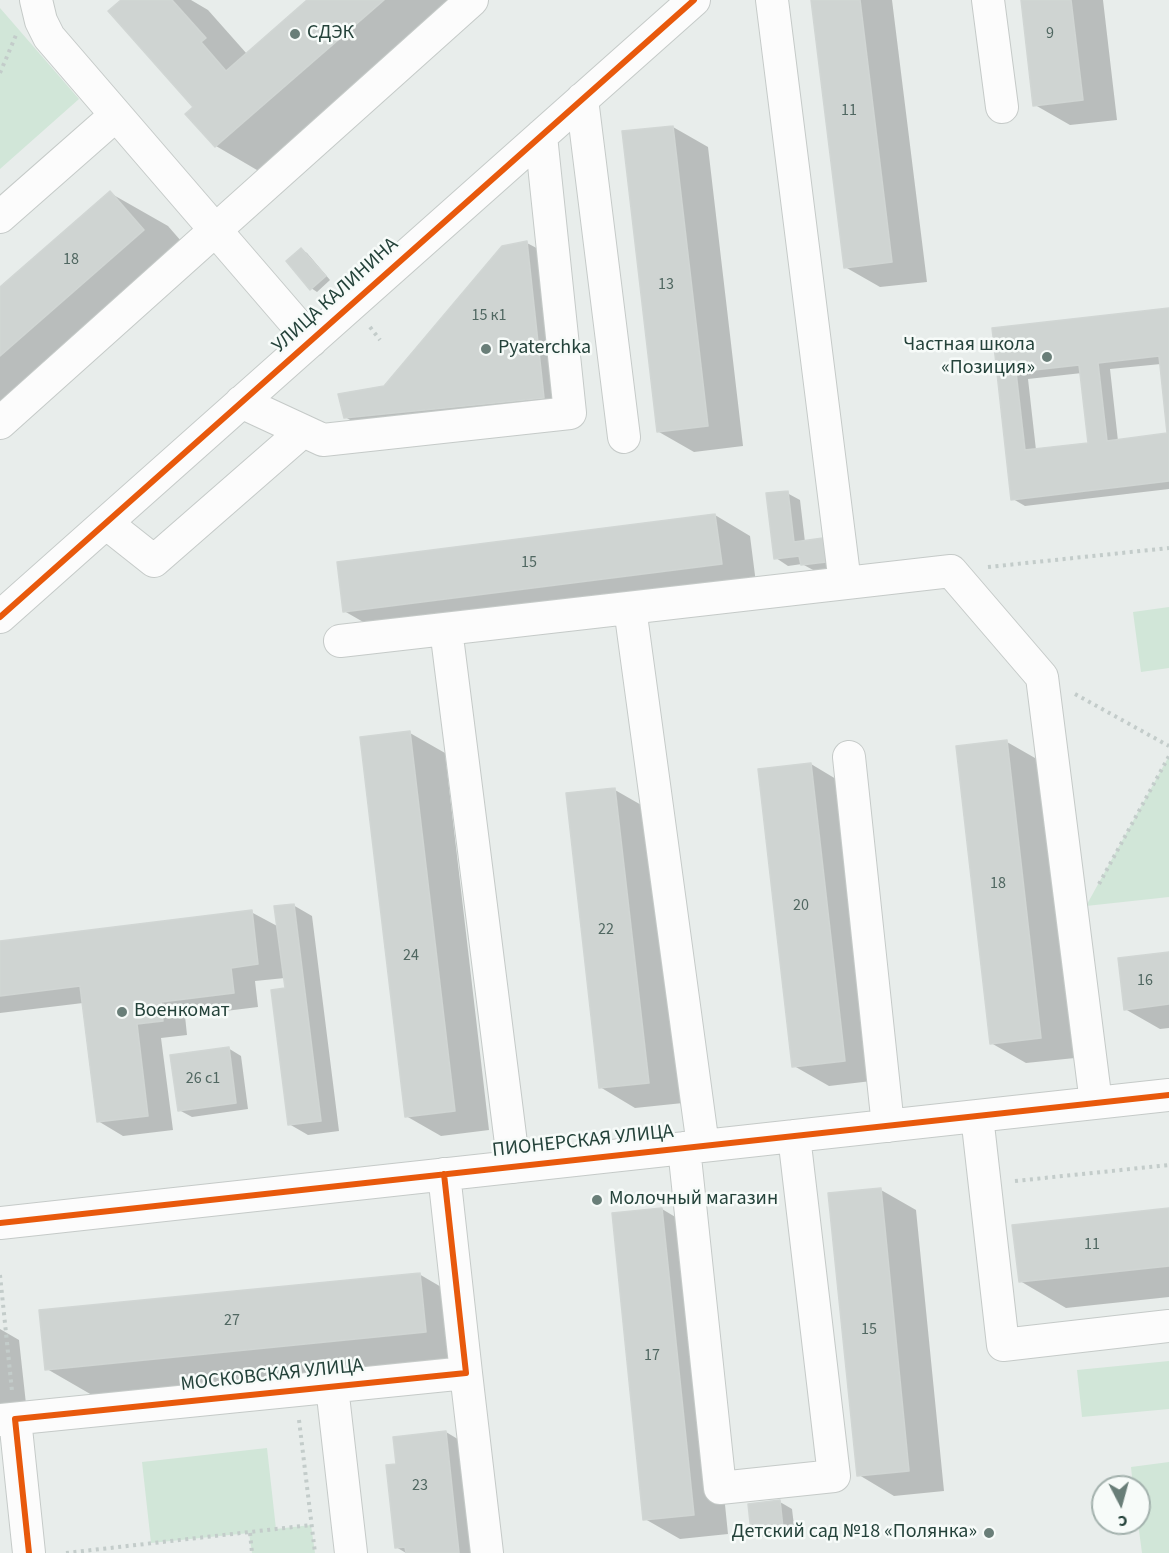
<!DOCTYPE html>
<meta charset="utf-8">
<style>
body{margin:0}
#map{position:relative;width:1169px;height:1553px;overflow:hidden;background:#e8edeb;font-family:"Source Sans 3",sans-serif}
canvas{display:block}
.north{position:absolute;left:1091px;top:1475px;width:60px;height:60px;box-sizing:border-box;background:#f7fbf9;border:2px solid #a3b1ad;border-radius:50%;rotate:174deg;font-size:16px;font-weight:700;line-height:24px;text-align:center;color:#24423a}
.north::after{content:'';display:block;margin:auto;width:21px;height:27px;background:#697e78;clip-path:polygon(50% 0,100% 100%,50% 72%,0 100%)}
</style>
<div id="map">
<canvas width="1169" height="1553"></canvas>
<div class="north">С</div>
</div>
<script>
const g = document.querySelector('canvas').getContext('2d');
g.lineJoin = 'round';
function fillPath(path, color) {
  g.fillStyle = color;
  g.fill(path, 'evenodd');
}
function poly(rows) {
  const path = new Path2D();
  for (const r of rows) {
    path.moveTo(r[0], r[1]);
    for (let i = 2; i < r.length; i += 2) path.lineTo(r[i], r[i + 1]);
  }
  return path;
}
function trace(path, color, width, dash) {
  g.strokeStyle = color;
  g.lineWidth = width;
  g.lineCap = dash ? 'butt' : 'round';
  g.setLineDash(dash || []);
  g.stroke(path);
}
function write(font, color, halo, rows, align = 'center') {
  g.font = font + ' "Source Sans 3",sans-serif';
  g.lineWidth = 5;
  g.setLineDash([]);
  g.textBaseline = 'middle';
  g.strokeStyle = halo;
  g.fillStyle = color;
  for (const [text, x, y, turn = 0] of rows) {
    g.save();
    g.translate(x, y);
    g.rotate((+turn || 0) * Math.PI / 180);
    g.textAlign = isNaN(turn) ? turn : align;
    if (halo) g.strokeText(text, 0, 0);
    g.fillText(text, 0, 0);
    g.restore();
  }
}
fillPath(poly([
 [0,8,79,99,0,169],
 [1169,607,1169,668,1141,672,1133,612],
 [1169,756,1169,897,1086,906],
 [1169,1361,1169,1409,1082,1417,1077,1370],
 [267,1448,276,1529,311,1525,315,1553,252,1553,249,1533,151,1543,142,1462],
 [1169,1462,1169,1553,1142,1553,1138,1523,1139,1487,1133,1487,1131,1467]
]), '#d1e6d8');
fillPath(poly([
 [123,0,191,0,208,10,247,54,309,0,480,0,274,180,216,146,195,108],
 [812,0,892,0,927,282,880,287,845,267],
 [1022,0,1103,0,1117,120,1070,125,1035,105],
 [673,127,708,147,743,446,694,452,659,432],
 [110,193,168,226,201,264,0,440,0,289],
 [527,243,546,253,562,409,364,428,345,417,385,388],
 [302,250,307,253,330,280,317,292,311,288],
 [1169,310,1169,489,1025,506,1013,499,994,330],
 [1161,364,1169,435,1118,441,1110,369],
 [1082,373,1090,444,1036,450,1028,379],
 [787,493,800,500,805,542,823,540,835,547,838,568,815,571,802,564,788,566,776,558],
 [715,515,750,536,756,583,379,631,344,611],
 [410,733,445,753,489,1130,441,1136,406,1116],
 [1007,742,1042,762,1075,1058,1026,1063,991,1043],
 [811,764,846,785,880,1080,829,1086,794,1066],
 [615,790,650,810,683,1103,635,1108,600,1087],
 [293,905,312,916,339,1131,308,1135,289,1124,285,978,255,981,258,1007,185,1016,187,1035,161,1038,173,1130,123,1136,98,1121,83,1003,0,1013,0,943,251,912,279,927],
 [1169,954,1169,1028,1160,1029,1125,1009],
 [228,1048,241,1056,248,1109,192,1117,179,1110],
 [881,1190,916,1210,944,1491,894,1496,859,1475],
 [662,1209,697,1230,728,1534,680,1539,645,1519],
 [1169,1210,1169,1297,1066,1308,1020,1281],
 [419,1274,465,1301,471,1358,92,1395,47,1369],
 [0,1329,19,1340,26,1404,0,1406],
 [446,1432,491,1459,502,1553,406,1553,396,1547,398,1465],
 [780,1502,792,1509,795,1534,765,1538,752,1531]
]), '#0003');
const building = poly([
 [121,0,172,0,206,38,201,42,226,71,307,0,384,0,215,147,185,114,193,107,108,11,121,0],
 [811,0,860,0,892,262,844,268,811,0],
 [1021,0,1071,0,1083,100,1033,106,1021,0],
 [673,126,708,426,657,432,622,131,673,126],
 [110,191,144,230,0,356,0,287,110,191],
 [527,241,544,398,344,418,338,394,384,386,502,246,527,241],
 [301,248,326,276,310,290,286,261,301,248],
 [1169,308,1169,481,1011,500,992,328,1169,308],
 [1159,356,1167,433,1107,441,1098,363,1159,356],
 [1079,365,1088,443,1025,450,1016,372,1079,365],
 [788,491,794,542,823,538,826,562,801,565,799,556,774,559,766,493,788,491],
 [715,514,722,564,343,612,337,562,715,514],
 [410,731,455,1111,405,1117,360,737,410,731],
 [1007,740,1041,1038,990,1044,956,746,1007,740],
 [811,763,845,1061,792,1067,758,769,811,763],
 [615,788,649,1083,599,1088,566,793,615,788],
 [294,904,321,1121,288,1125,271,990,285,988,274,906,294,904],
 [252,910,258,964,231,968,234,993,161,1002,163,1021,137,1024,148,1116,97,1122,80,986,0,996,0,941,252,910],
 [1169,952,1169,1004,1124,1010,1118,958,1169,952],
 [229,1047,236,1103,178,1111,170,1055,229,1047],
 [881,1188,909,1471,857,1476,828,1193,881,1188],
 [662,1208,694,1515,643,1520,612,1213,662,1208],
 [1169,1208,1169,1266,1019,1282,1012,1225,1169,1208],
 [420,1273,426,1332,45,1370,39,1310,420,1273],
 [446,1431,459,1553,406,1553,405,1547,395,1548,386,1465,396,1464,393,1437,446,1431],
 [780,1500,783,1528,751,1532,748,1504,780,1500]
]);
fillPath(building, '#cfd4d2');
trace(building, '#d1d6d4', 1.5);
const minor = poly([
 [36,0,41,21,49,37,311,341],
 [772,0,845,583],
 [988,0,1002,107],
 [582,99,624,437],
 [0,217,116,115],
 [241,402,323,440,570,413,541,136],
 [0,423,472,0],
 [106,523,154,561,303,431],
 [630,608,703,1146],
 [0,617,694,0],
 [446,629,514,1167],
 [340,641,951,571,1042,677,1096,1103],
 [849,757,888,1126],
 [977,1116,1003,1345,1169,1326],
 [684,1148,720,1488,834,1476,794,1136],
 [0,1223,1169,1095],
 [466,1373,487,1553],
 [332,1387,351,1553],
 [15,1419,29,1553],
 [0,1420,466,1373,444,1174]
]);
trace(minor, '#c5cac8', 34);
trace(poly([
 [0,73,16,35],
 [370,327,380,340],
 [988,567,1169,548],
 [1075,694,1169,746],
 [1099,884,1169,756],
 [1015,1181,1169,1165],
 [0,1275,12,1391],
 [299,1420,315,1553],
 [250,1533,252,1553],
 [66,1553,311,1525]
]), '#c3ccca', 4, [3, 4.5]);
trace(minor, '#fcfcfc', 32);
trace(poly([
 [0,617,694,0],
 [0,1223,1169,1095],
 [29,1553,15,1419,466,1373,444,1174]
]), '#e8590c', 6);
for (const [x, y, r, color] of [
 [295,34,6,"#697e78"],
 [486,349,6,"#697e78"],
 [1047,357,6,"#697e78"],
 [122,1012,6,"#697e78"],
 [597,1200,6,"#697e78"],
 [989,1533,6,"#697e78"]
]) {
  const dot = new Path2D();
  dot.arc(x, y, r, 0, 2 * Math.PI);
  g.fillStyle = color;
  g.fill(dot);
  trace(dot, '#f7fbf9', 2);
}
write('16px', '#506761', null, [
 ["9",1050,34],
 ["11",849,111],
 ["18",71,260],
 ["13",666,285],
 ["15 к1",489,316],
 ["15",529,563],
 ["18",998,884],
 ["20",801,906],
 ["22",606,930],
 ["24",411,956],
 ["16",1145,981],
 ["26 с1",203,1079],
 ["11",1092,1245],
 ["27",232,1321],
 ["15",869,1330],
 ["17",652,1356],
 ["23",420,1486]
]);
write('20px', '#24423a', '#f7fbf9', [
 ["СДЭК",307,34],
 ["Частная школа",1035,346,"right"],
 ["«Позиция»",1035,369,"right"],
 ["Pyaterchka",498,349],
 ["Военкомат",134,1012],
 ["Молочный магазин",609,1200],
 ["Детский сад №18 «Полянка»",977,1533,"right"]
], 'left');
write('20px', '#24423a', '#f7fbf9', [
 ["УЛИЦА КАЛИНИНА",336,296,-42],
 ["ПИОНЕРСКАЯ УЛИЦА",583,1142,-6],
 ["МОСКОВСКАЯ УЛИЦА",272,1376,-6]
]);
</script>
